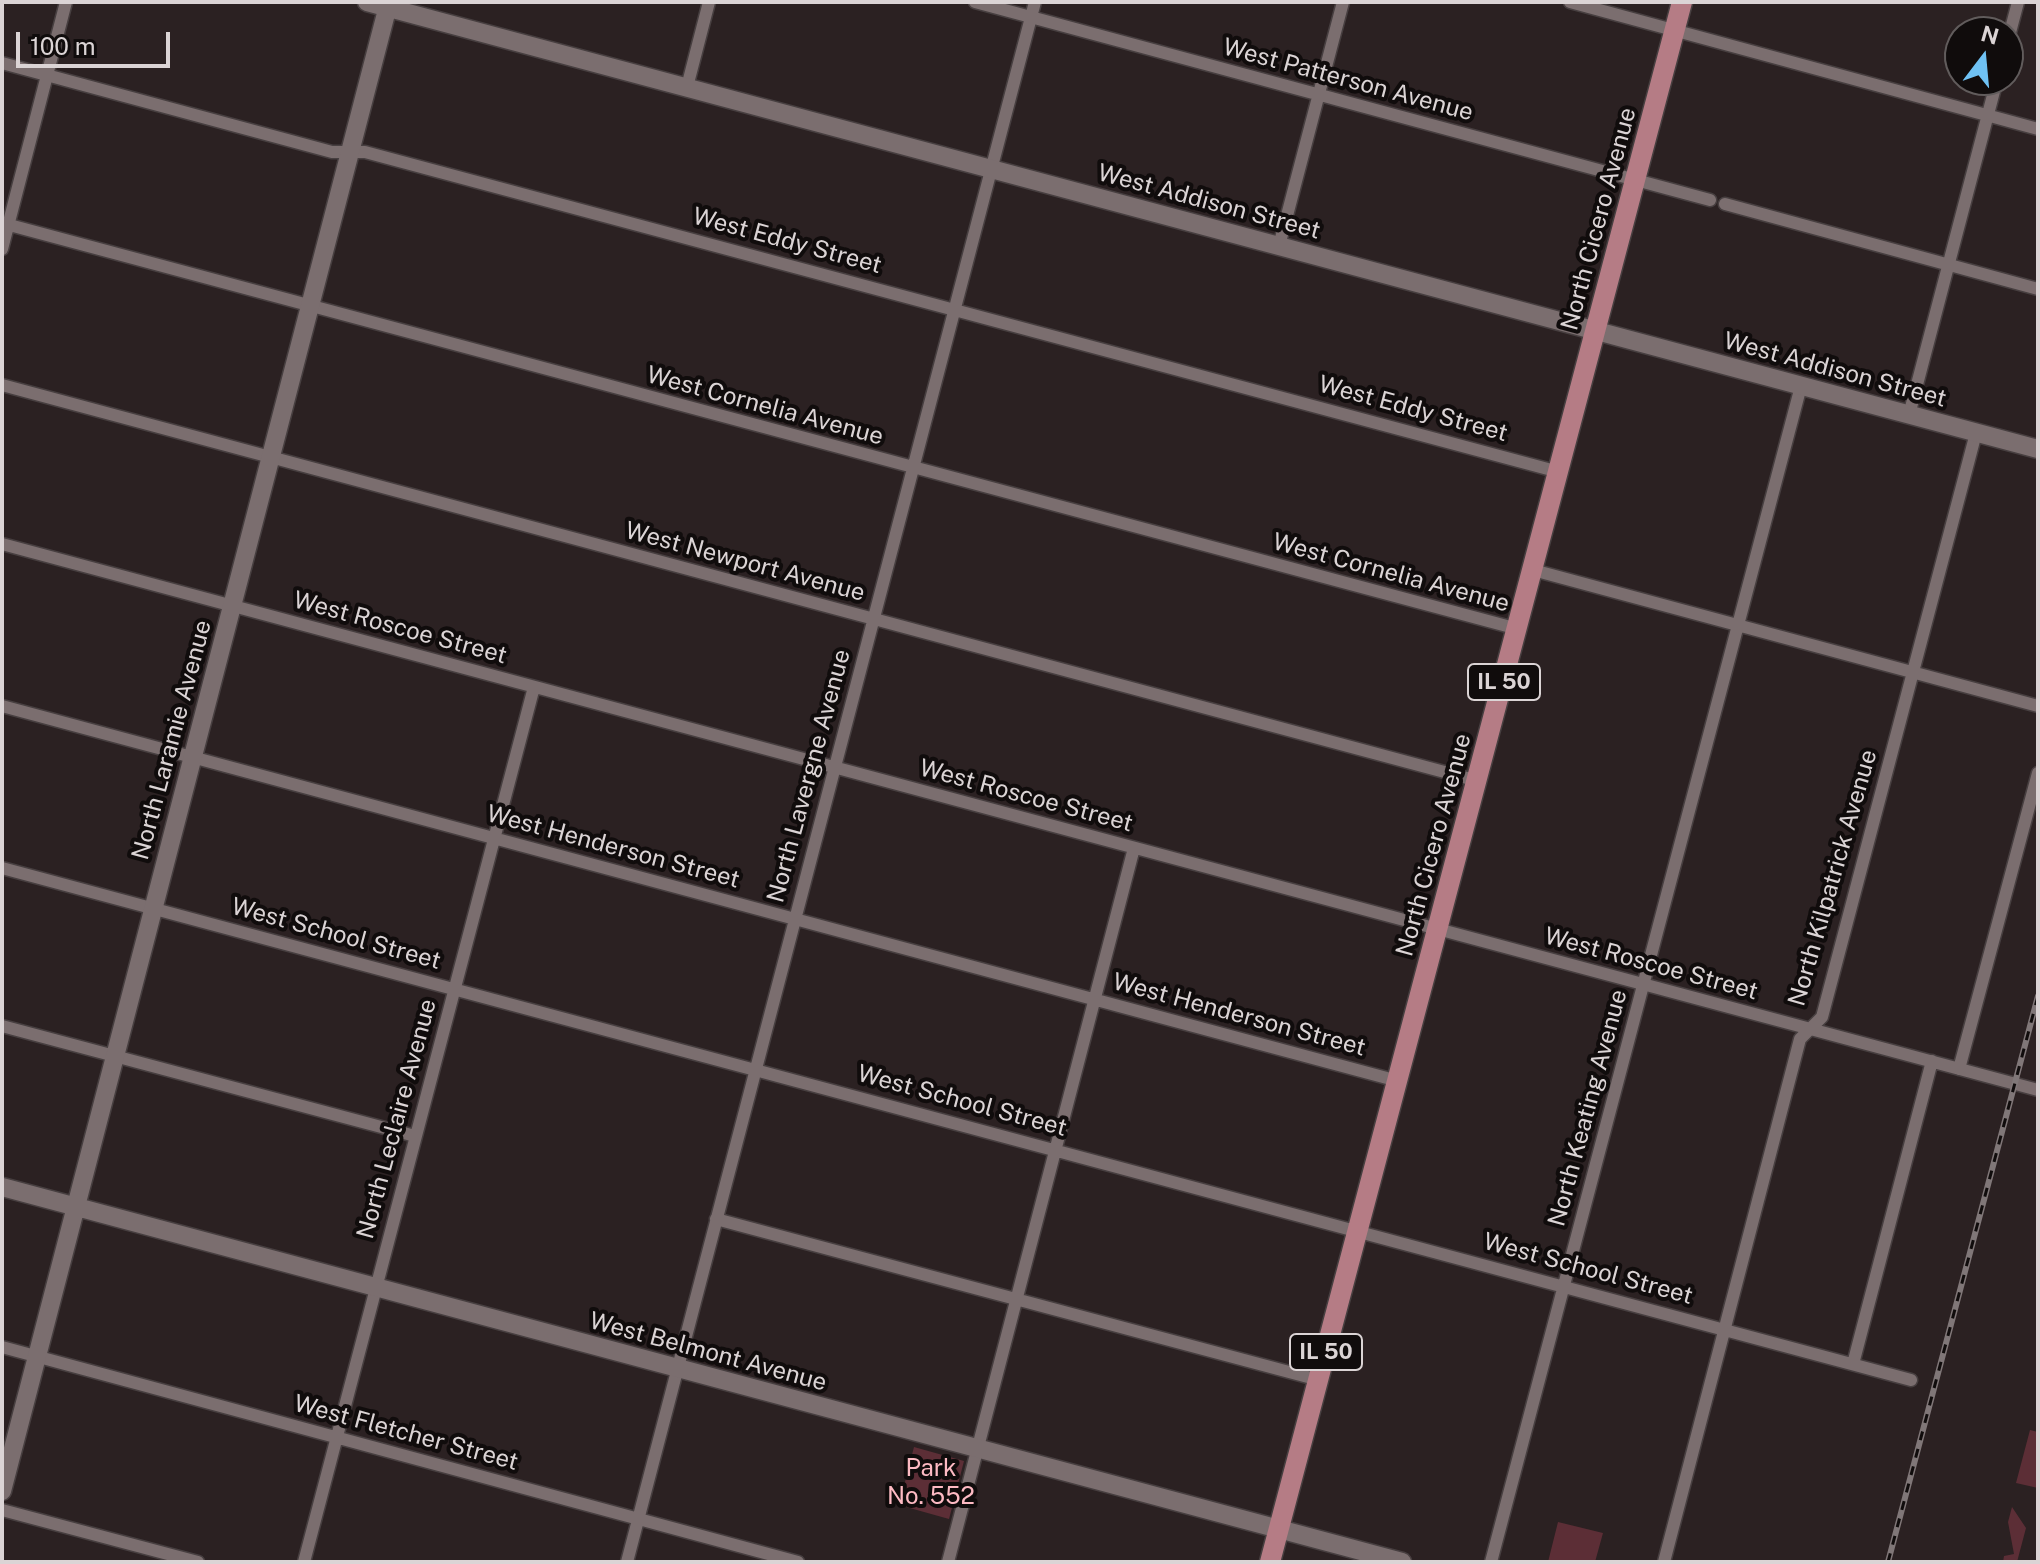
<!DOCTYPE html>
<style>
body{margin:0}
#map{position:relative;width:2040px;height:1564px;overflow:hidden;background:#2b2122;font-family:"Public Sans",sans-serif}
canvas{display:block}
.frame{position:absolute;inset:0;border:4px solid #dbd4d5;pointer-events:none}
.north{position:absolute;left:1944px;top:16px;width:80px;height:80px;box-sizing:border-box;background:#100c0c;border:2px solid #615c5c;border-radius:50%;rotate:16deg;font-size:22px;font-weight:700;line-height:32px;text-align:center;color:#dbd4d5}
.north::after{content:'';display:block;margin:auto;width:28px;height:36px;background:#6fc2f4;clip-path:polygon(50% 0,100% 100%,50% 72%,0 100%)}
.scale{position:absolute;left:16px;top:32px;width:154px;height:36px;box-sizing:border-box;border:4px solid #dbd4d5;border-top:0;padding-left:10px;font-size:24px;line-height:28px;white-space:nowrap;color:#dbd4d5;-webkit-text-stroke:6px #100c0c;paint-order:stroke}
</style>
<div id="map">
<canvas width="2040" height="1564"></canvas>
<div class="frame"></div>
<div class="north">N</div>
<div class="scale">100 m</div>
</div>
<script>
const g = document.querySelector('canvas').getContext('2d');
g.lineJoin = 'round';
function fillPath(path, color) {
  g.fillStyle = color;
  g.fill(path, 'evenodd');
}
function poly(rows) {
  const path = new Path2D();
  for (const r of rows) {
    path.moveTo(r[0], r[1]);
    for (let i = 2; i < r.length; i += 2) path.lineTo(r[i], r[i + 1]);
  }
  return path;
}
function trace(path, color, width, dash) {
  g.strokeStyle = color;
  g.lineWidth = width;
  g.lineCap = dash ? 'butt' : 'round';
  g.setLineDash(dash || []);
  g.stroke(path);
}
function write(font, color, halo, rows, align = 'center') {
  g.font = font + ' "Public Sans",sans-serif';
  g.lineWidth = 8;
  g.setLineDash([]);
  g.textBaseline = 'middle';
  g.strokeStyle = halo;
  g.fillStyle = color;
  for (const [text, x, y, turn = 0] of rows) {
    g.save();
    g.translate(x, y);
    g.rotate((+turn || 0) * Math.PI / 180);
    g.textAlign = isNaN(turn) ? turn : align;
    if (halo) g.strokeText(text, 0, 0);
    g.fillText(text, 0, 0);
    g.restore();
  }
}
fillPath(poly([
 [2030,1430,2038,1432,2038,1488,2016,1483],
 [914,1447,964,1461,949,1519,899,1505],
 [2012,1507,2026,1528,2017,1562,2003,1562,2004,1556,2014,1554,2008,1522],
 [1558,1522,1603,1533,1595,1562,1548,1562]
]), '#5c2e36');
const street = poly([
 [975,2,1710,200],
 [1570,2,2038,129],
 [2008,40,2018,2],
 [2,63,332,152,365,152,1559,472],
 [687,87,709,2],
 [1725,204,2038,289],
 [2,223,1518,629],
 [1279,246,1343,2],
 [2,249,66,2],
 [2,385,1478,781],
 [1909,415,1997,80],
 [2,544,2038,1090],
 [1533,570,2038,706],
 [2,706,1398,1081],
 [2,868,1911,1380],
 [2,1026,415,1136],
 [1959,1069,2038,773],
 [716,1219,1319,1380],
 [2,1347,798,1562],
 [1853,1364,1932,1061],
 [2,1510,198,1562],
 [304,1562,534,687],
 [627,1562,1035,2],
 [948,1562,1134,848],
 [1491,1562,1801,386],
 [1664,1562,1800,1039,1822,1017,1976,433]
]);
const secondary = poly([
 [367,2,2038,449],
 [2,1187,1402,1562],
 [2,1491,389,2]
]);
const primary = poly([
 [1270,1562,1682,2]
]);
trace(street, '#473f40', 15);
trace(secondary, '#473f40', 21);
trace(primary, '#473f40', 23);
trace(street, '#7b6e6f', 12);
trace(secondary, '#7b6e6f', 18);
trace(primary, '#b57c85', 20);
const rail = poly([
 [1888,1562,2038,996]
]);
trace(rail, '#807778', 6);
trace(rail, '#100c0c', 3, [9]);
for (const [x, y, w] of [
 [1504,682,72],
 [1326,1352,72]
]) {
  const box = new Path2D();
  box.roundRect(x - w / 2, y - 18, w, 36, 6);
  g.fillStyle = '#100c0c';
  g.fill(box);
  trace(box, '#dbd4d5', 2);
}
write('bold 22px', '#dbd4d5', null, [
 ["IL 50",1504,682],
 ["IL 50",1326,1352]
]);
write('24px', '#dbd4d5', '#100c0c', [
 ["West Patterson Avenue",1348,80,15],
 ["West Addison Street",1209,202,15],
 ["North Cicero Avenue",1599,219,-75],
 ["West Eddy Street",787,241,15],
 ["West Addison Street",1835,370,15],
 ["West Cornelia Avenue",765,406,15],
 ["West Eddy Street",1413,409,15],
 ["West Newport Avenue",745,562,15],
 ["West Cornelia Avenue",1391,573,15],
 ["West Roscoe Street",400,628,15],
 ["North Laramie Avenue",172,740,-75],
 ["North Lavergne Avenue",809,776,-75],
 ["West Roscoe Street",1026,796,15],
 ["North Cicero Avenue",1434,845,-75],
 ["West Henderson Street",613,847,15],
 ["North Kilpatrick Avenue",1833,878,-74],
 ["West School Street",336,934,15],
 ["West Roscoe Street",1651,964,15],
 ["West Henderson Street",1239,1015,15],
 ["West School Street",962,1101,15],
 ["North Keating Avenue",1588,1108,-75],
 ["North Leclaire Avenue",397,1119,-75],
 ["West School Street",1588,1269,15],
 ["West Belmont Avenue",708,1352,15],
 ["West Fletcher Street",406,1433,15]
]);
write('24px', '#fdbac3', '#100c0c', [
 ["Park",931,1469],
 ["No. 552",931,1497]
]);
</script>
